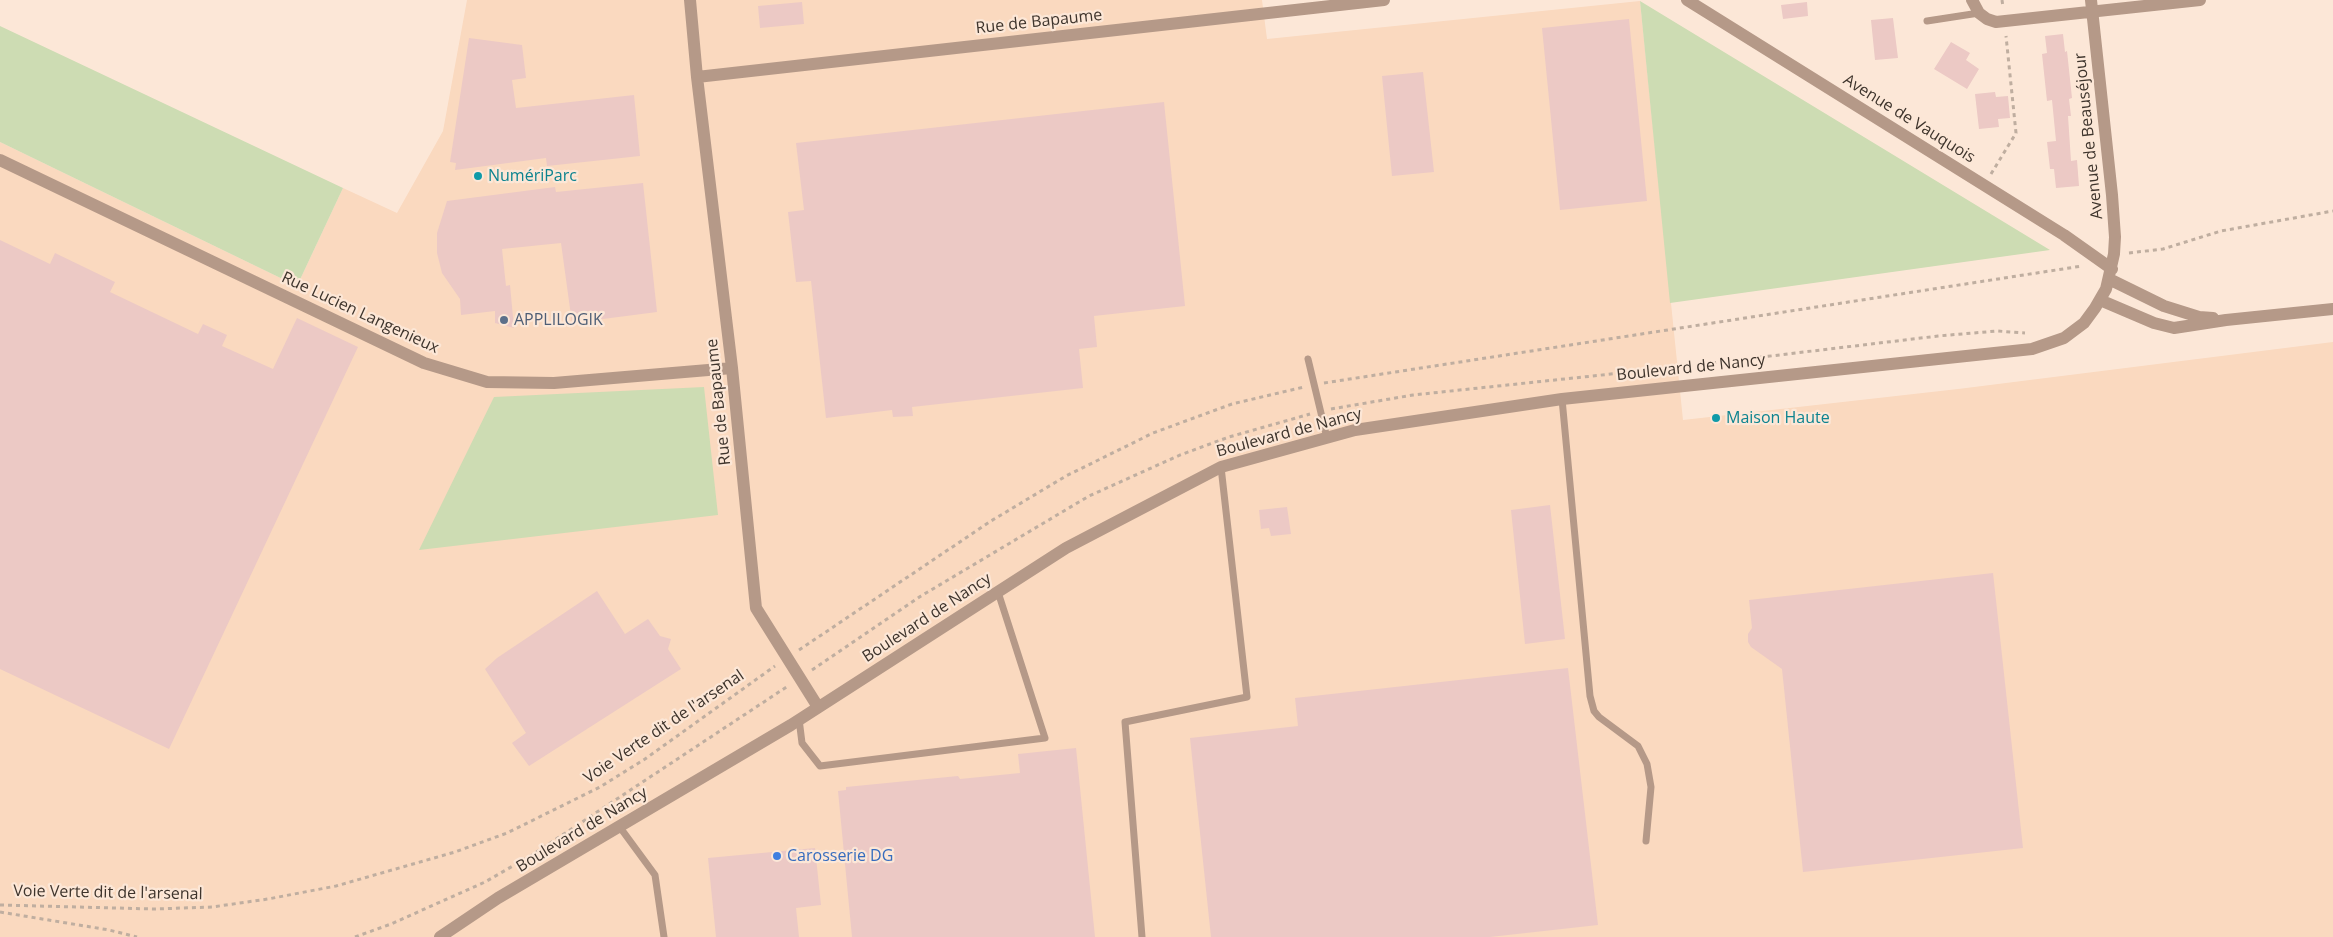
<!DOCTYPE html>
<meta charset="utf-8">
<style>
body{margin:0}
canvas{display:block;background:#fce7d7}
</style>
<canvas width="2333" height="937"></canvas>
<script>
const g = document.querySelector('canvas').getContext('2d');
g.lineJoin = 'round';
function fillPath(path, color) {
  g.fillStyle = color;
  g.fill(path, 'evenodd');
}
function poly(rows) {
  const path = new Path2D();
  for (const r of rows) {
    path.moveTo(r[0], r[1]);
    for (let i = 2; i < r.length; i += 2) path.lineTo(r[i], r[i + 1]);
  }
  return path;
}
function trace(path, color, width, dash) {
  g.strokeStyle = color;
  g.lineWidth = width;
  g.lineCap = dash ? 'butt' : 'round';
  g.setLineDash(dash || []);
  g.stroke(path);
}
function write(font, color, halo, rows, align = 'center') {
  g.font = font + ' "Open Sans",sans-serif';
  g.lineWidth = 4.5;
  g.setLineDash([]);
  g.textBaseline = 'middle';
  g.strokeStyle = halo;
  g.fillStyle = color;
  for (const [text, x, y, turn = 0] of rows) {
    g.save();
    g.translate(x, y);
    g.rotate((+turn || 0) * Math.PI / 180);
    g.textAlign = isNaN(turn) ? turn : align;
    if (halo) g.strokeText(text, 0, 0);
    g.fillText(text, 0, 0);
    g.restore();
  }
}
fillPath(poly([
 [467,0,1262,0,1267,39,1640,1,1683,420,1958,389,2333,342,2333,937,0,937,0,142,297,286,343,188,397,213,443,131]
]), '#fad9bf');
fillPath(poly([
 [1640,1,2050,250,1670,303],
 [0,26,343,188,297,286,0,142],
 [704,387,718,515,419,550,494,397]
]), '#cddcb3');
fillPath(poly([
 [802,2,804,24,760,28,758,6],
 [1807,2,1808,16,1783,19,1781,5],
 [1893,18,1898,58,1875,60,1871,20],
 [1629,19,1647,201,1560,210,1542,28],
 [2063,34,2065,52,2067,51,2072,98,2069,99,2071,116,2068,116,2071,161,2077,160,2079,186,2056,188,2054,169,2050,169,2047,142,2056,141,2052,100,2047,101,2042,54,2047,53,2045,36],
 [469,38,522,45,526,78,512,80,516,108,634,95,640,156,547,166,546,158,455,170,456,163,450,162],
 [1951,42,1970,53,1966,60,1979,69,1967,89,1934,69],
 [1423,72,1434,172,1392,176,1382,76],
 [1995,92,1996,97,2008,96,2010,118,1998,119,1999,127,1979,129,1975,94],
 [1164,102,1185,306,1094,316,1097,347,1079,349,1083,388,912,407,913,416,893,417,892,410,826,418,811,281,796,282,788,212,804,210,796,143],
 [643,183,657,312,572,323,561,243,502,249,506,286,510,285,514,328,495,323,495,311,461,315,460,299,442,273,437,253,437,233,447,201,555,187,556,192],
 [0,240,50,264,55,253,115,282,110,292,198,334,203,324,227,335,222,346,273,369,297,318,358,347,169,749,0,669],
 [1550,505,1565,639,1525,644,1511,510],
 [1287,507,1291,534,1271,536,1269,528,1261,529,1259,510],
 [1993,573,2023,848,1803,872,1782,669,1751,647,1748,642,1748,634,1752,628,1749,600],
 [597,591,625,634,648,619,660,636,671,639,668,649,681,669,529,766,512,743,526,733,485,669,497,658],
 [1568,668,1598,925,1490,937,1211,937,1190,738,1298,726,1295,698],
 [1076,748,1095,937,852,937,838,791,846,790,846,787,958,776,960,779,1020,773,1018,754],
 [815,848,821,905,796,908,799,937,716,937,708,858]
]), '#ecc9c5');
trace(poly([
 [2002,0,2003,7],
 [1991,174,2016,133,2006,36],
 [2129,253,2163,249,2221,231,2333,211],
 [1324,383,2082,266],
 [1331,409,1413,395,1687,366,1938,336,1997,331,2025,333],
 [799,650,991,521,1066,476,1153,433,1232,404,1304,387],
 [812,670,921,596,1089,496,1180,455,1229,437,1310,414],
 [0,905,154,909,212,907,268,899,336,886,455,852,507,833,600,787,645,759,775,666],
 [0,912,109,930,137,937],
 [355,937,391,924,485,882,532,855,788,686]
]), '#bfaea0', 3, [4, 4]);
trace(poly([
 [1927,21,1979,13],
 [1308,359,1327,438],
 [1562,399,1590,696,1594,711,1599,717,1638,746,1647,764,1651,787,1646,841],
 [799,719,802,743,820,766,1045,738,998,592],
 [619,826,655,875,664,937],
 [1142,937,1125,722,1247,697,1221,467]
]), '#b59988', 7);
trace(poly([
 [690,0,697,77,732,368,756,608,818,707],
 [1687,0,2064,235,2112,269],
 [1972,0,1979,13,1987,19,1996,22,2200,0],
 [697,77,1384,0],
 [0,160,424,363,487,382,554,383,732,368],
 [2109,279,2164,306,2199,317,2213,318],
 [2100,300,2154,323,2174,328,2226,320,2333,309],
 [440,937,498,898,791,725,1066,548,1221,467,1355,430,1562,399,2032,349,2064,338,2084,323,2095,308,2106,289,2114,254,2115,237,2112,195,2091,0]
]), '#b59988', 12);
for (const [x, y, r, color] of [
 [478,176,5,"#0f9aa8"],
 [504,320,5,"#5c6f8a"],
 [1716,418,5,"#0f9aa8"],
 [777,856,5,"#3f7fe0"]
]) {
  const dot = new Path2D();
  dot.arc(x, y, r, 0, 2 * Math.PI);
  g.fillStyle = color;
  g.fill(dot);
  trace(dot, '#fce7d7', 2);
}
write('16px', '#3e342c', '#fce7d7', [
 ["Rue de Bapaume",1039,22,-6],
 ["Avenue de Vauquois",1909,119,32],
 ["Avenue de Beauséjour",2089,136,-96],
 ["Rue Lucien Langenieux",360,313,25],
 ["Boulevard de Nancy",1691,368,-6],
 ["Rue de Bapaume",719,402,-96],
 ["Boulevard de Nancy",1289,433,-15],
 ["Boulevard de Nancy",927,618,-33],
 ["Voie Verte dit de l'arsenal",664,727,-34],
 ["Boulevard de Nancy",582,830,-31],
 ["Voie Verte dit de l'arsenal",108,893,1]
]);
write('16px', '#0d838f', '#fce7d7', [
 ["NumériParc",488,176],
 ["Maison Haute",1726,418]
], 'left');
write('16px', '#4e5e75', '#fce7d7', [
 ["APPLILOGIK",514,320]
], 'left');
write('16px', '#366cbe', '#fce7d7', [
 ["Carosserie DG",787,856]
], 'left');
</script>
